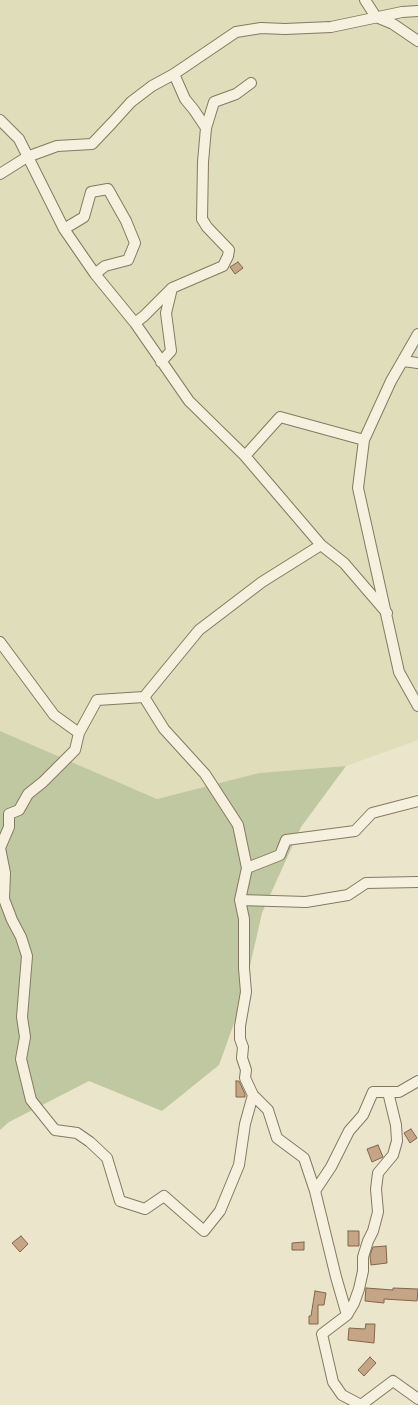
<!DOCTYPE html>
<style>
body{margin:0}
canvas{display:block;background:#ebe5cb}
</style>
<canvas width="418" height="1405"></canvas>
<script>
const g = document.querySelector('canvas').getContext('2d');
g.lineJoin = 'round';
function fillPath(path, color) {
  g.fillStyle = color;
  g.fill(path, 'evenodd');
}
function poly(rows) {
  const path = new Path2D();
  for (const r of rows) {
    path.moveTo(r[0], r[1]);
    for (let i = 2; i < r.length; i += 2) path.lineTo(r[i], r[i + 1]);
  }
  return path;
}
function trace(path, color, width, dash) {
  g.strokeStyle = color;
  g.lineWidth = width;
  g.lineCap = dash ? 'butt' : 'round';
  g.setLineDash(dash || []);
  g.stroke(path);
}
fillPath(poly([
 [0,0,418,0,418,740,346,766,259,773,157,799,0,731]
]), '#dfddba');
fillPath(poly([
 [0,731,157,799,259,773,346,766,301,827,262,913,242,1001,219,1065,162,1111,89,1081,9,1122,0,1130]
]), '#bfc8a0');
const building = poly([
 [238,262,243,268,235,274,230,267,238,262],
 [236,1081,239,1081,245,1094,245,1097,236,1097,236,1081],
 [411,1129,417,1138,410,1143,404,1133,411,1129],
 [378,1145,383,1157,372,1162,367,1149,378,1145],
 [348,1231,359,1231,359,1246,348,1246,348,1231],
 [21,1236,28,1244,20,1252,12,1243,21,1236],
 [304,1242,304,1250,292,1250,292,1243,304,1242],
 [386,1246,387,1263,371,1265,370,1255,373,1247,386,1246],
 [366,1288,393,1290,393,1288,418,1289,417,1301,384,1299,384,1303,365,1301,366,1288],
 [315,1291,326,1293,324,1305,318,1305,318,1324,309,1324,309,1316,311,1316,315,1291],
 [366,1324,375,1324,374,1343,348,1340,349,1328,365,1329,366,1324],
 [370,1357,376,1363,364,1376,358,1370,370,1357]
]);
fillPath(building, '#c4a686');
trace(building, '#826649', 1);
const minor = poly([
 [365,0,376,17,393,24,418,41],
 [174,74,185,99,194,110,206,128],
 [0,120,19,139,64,229,95,274,135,323,189,401,245,456,321,545,344,563,387,613],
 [0,174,27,157,57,146,92,144,112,123,131,102,152,86,174,74,236,32,261,28,285,29,331,27,402,12,418,11],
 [64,229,84,217,91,192,108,189,126,221,135,243,128,260,105,266,95,274],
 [135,323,144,316,172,288],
 [418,334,391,381,364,440,358,488,399,672,418,706],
 [403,361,418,363],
 [161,362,171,351,166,313,172,288,223,266,228,256,229,250,207,227,202,219,203,162,206,128,214,102,236,94,251,83],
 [245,456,280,417,364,440],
 [321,545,262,582,199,630,144,697,164,729,205,774,238,825,247,868,280,855,286,840,355,831,372,813,418,801],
 [0,642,54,715,79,733],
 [144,697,97,700,79,733,75,750,43,782,28,794,19,810,9,814,9,827,0,848,5,873,4,899,12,920,21,937,27,956,22,1017,25,1037,21,1059,31,1100,55,1130,77,1133,90,1142,107,1158,120,1201,145,1209,164,1196,204,1231,220,1211,239,1165,245,1124,253,1095,245,1078,246,1070,242,1058,243,1047,240,1039,240,1026,246,992,244,968,244,919,240,900],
 [247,868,240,900,306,902,348,895,366,883,418,882],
 [253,1095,268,1110,277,1138,304,1158,315,1191,336,1277,347,1315,322,1334,333,1382,342,1395,361,1405],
 [315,1191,331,1167,349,1131,363,1115,373,1092,399,1092,418,1081],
 [347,1315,354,1303,359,1289,363,1271,363,1257,368,1241,373,1231,378,1212,376,1189,378,1173,393,1155,397,1141,396,1125,388,1092],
 [361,1405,393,1381,418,1399]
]);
trace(minor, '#867961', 12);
trace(minor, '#f6f1de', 10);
</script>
